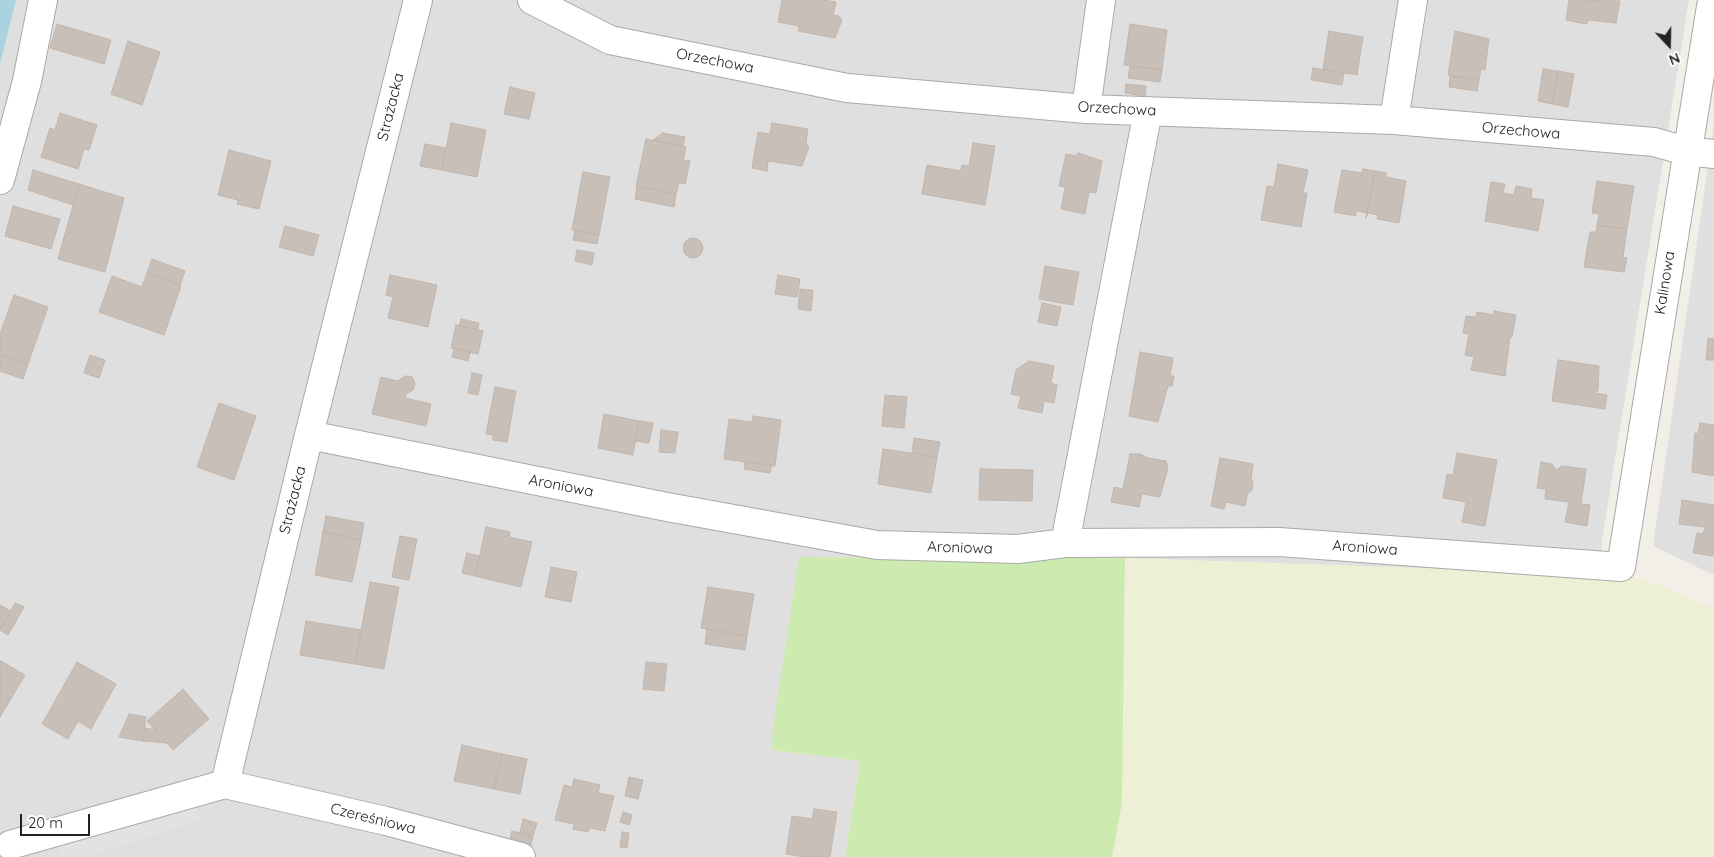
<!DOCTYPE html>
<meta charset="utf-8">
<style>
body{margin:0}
#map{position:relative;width:1714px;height:857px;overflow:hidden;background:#f2efe9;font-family:Quicksand,sans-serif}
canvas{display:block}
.north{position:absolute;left:1644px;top:20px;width:50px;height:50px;-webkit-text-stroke:4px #fff;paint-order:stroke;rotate:159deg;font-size:14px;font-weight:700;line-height:20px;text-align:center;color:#222}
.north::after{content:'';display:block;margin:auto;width:18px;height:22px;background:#222;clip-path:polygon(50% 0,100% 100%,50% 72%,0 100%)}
.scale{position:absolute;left:20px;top:814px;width:70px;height:22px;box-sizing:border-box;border:2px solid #222;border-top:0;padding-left:6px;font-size:15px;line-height:18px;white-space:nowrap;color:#222;-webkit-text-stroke:4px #fff;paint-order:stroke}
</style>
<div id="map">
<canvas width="1714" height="857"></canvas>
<div class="north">N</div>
<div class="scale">20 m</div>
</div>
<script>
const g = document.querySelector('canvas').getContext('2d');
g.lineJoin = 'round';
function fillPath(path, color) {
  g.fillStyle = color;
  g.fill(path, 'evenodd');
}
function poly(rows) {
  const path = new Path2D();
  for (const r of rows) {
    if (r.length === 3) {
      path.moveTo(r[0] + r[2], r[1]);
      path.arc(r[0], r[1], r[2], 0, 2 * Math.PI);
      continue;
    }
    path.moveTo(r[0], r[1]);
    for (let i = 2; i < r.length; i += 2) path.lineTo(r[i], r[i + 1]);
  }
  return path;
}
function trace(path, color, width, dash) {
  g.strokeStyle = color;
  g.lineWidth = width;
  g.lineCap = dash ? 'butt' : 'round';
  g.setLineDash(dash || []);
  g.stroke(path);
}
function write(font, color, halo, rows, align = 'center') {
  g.font = font + ' Quicksand,sans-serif';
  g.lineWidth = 5;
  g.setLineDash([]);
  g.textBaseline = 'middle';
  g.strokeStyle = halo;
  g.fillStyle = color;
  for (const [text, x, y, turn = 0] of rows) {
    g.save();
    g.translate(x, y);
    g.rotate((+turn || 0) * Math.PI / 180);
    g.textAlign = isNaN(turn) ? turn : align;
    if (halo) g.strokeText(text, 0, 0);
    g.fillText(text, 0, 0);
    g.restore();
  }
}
fillPath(poly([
 [0,0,1689,0,1602,540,1599,575,1125,558,799,557,772,750,860,761,845,857,0,857],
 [1714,125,1714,575,1653,546]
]), '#e0dfdf');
fillPath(poly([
 [1125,558,1572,573,1643,579,1714,608,1714,857,1112,857,1122,803]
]), '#eef0d5');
fillPath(poly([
 [799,557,1125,558,1122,803,1112,857,845,857,860,761,772,750,773,727]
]), '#cdebb0');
fillPath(poly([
 [193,803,200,820,86,857,62,857,57,845]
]), '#e2e2e2');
fillPath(poly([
 [0,0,16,0,0,64]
]), '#aad3df');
const building = poly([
 [782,0,823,0,836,2,833,15,839,16,842,20,835,38,798,31,799,26,778,22,782,0],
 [1569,0,1620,1,1616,23,1589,20,1586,24,1566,20,1569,0],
 [57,24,111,40,104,64,50,48,57,24],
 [1130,24,1167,30,1162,70,1124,65,1130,24],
 [1329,31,1363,37,1357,75,1323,69,1329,31],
 [1455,31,1489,39,1485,70,1481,69,1479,80,1448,75,1455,31],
 [128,41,160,52,142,105,111,94,128,41],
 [1130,66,1162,70,1160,82,1128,78,1130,66],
 [1313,68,1344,73,1342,85,1311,80,1313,68],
 [1543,69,1558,71,1552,104,1538,101,1543,69],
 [1558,71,1574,74,1568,107,1552,104,1558,71],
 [1450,76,1479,80,1477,91,1449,87,1450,76],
 [1126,84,1146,86,1145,96,1125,93,1126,84],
 [510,87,535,93,529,119,504,114,510,87],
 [60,113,97,125,89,150,84,149,78,169,41,157,50,128,55,130,60,113],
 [451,123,486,130,477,177,442,170,451,123],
 [772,123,808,129,806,143,809,147,802,166,768,161,767,171,752,168,758,132,770,134,772,123],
 [663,133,685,137,683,146,653,140,663,133],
 [646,139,686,147,683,160,690,161,685,184,679,183,676,194,636,186,646,139],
 [973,143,995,146,985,205,922,194,927,165,961,171,962,165,969,166,973,143],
 [425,144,446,148,442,170,420,166,425,144],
 [229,150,271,161,259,209,237,204,238,200,218,195,229,150],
 [1078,153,1102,161,1096,193,1089,192,1085,214,1061,209,1065,187,1059,186,1066,154,1077,156,1078,153],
 [1278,164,1308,170,1303,193,1307,193,1301,227,1261,220,1267,186,1274,187,1278,164],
 [1363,169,1375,171,1366,218,1367,213,1356,211,1356,216,1334,212,1342,170,1362,173,1363,169],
 [33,170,79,184,73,205,28,190,33,170],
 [1375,171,1386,173,1386,177,1406,181,1399,223,1377,219,1378,215,1368,213,1366,218,1375,171],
 [583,172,610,177,599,235,572,230,583,172],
 [1597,181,1634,186,1627,229,1597,225,1599,214,1592,213,1597,181],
 [1491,182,1505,184,1503,193,1514,195,1516,186,1532,189,1531,198,1544,200,1538,231,1485,221,1491,182],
 [79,184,124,198,105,272,58,259,79,184],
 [637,186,676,194,674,207,635,199,637,186],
 [13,206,60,219,51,249,5,236,13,206],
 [1597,225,1627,229,1623,257,1627,258,1624,272,1584,267,1590,232,1596,232,1597,225],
 [285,226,319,235,313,256,279,247,285,226],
 [575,231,599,235,597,244,573,240,575,231],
 [693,248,10],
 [577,250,594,253,592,265,575,261,577,250],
 [152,259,185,271,180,285,147,273,152,259],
 [1045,266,1079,272,1073,305,1039,299,1045,266],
 [147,273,181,286,164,335,99,312,112,276,142,287,147,273],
 [390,275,437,285,428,327,388,318,393,297,386,295,390,275],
 [778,275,800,279,797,297,775,294,778,275],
 [800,289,813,290,811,311,798,309,800,289],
 [14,295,48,307,28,364,0,355,0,334,14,295],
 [1042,303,1061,307,1057,326,1038,322,1042,303],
 [1494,311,1516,315,1512,337,1510,337,1505,376,1471,370,1474,357,1465,355,1469,334,1463,333,1466,316,1476,317,1477,312,1494,315,1494,311],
 [461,319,479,323,478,330,459,326,461,319],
 [456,325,483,331,478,354,451,348,456,325],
 [1708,338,1714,339,1714,360,1706,360,1708,338],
 [454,348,470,352,468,361,452,357,454,348],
 [1140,352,1173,358,1170,376,1174,376,1172,386,1168,386,1158,422,1129,416,1140,352],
 [0,355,28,364,23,379,0,371,0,355],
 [90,355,105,360,99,378,84,373,90,355],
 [1558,360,1599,366,1598,391,1595,391,1595,393,1607,395,1605,409,1552,401,1558,360],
 [1029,361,1054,366,1051,383,1057,385,1054,403,1044,401,1042,413,1018,408,1021,396,1011,394,1016,370,1029,361],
 [472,373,482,375,478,395,468,393,472,373],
 [405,376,412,377,415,383,413,390,406,394,405,398,431,404,426,426,372,414,381,377,398,381,405,376],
 [495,387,516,391,507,442,493,440,493,435,486,434,495,387],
 [885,395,907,397,904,428,882,426,885,395],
 [219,403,256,416,234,480,197,467,219,403],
 [604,414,639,421,633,455,598,448,604,414],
 [753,416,781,420,775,466,724,459,729,419,752,422,753,416],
 [639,421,653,423,649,443,636,441,639,421],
 [1700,423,1714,425,1714,476,1692,472,1695,433,1698,434,1700,423],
 [661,430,678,432,675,453,659,452,661,430],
 [914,438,940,442,937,457,912,453,914,438],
 [883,449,937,457,931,493,878,484,883,449],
 [1457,453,1497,460,1485,526,1462,522,1466,502,1443,498,1447,474,1453,475,1457,453],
 [1130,454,1140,454,1148,458,1166,461,1168,468,1160,497,1142,494,1139,507,1111,502,1114,487,1123,489,1130,454],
 [1220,458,1253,464,1251,479,1253,483,1252,490,1248,493,1245,506,1226,502,1224,509,1211,506,1220,458],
 [745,462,772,465,770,473,744,469,745,462],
 [1541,462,1552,464,1556,470,1562,466,1586,469,1581,504,1590,505,1587,526,1565,522,1569,502,1545,499,1546,489,1537,488,1541,462],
 [980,469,1033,470,1032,501,979,500,980,469],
 [1682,500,1714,505,1714,556,1693,553,1697,533,1703,534,1705,527,1679,524,1682,500],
 [326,516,364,523,361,540,323,532,326,516],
 [486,527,510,532,509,537,532,542,521,587,475,576,486,527],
 [323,532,361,540,352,582,315,575,323,532],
 [400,536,417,539,409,580,392,577,400,536],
 [467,553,479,556,475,576,462,573,467,553],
 [551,567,577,572,571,602,545,597,551,567],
 [370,582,399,587,384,669,355,664,370,582],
 [708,587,754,594,747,636,701,628,708,587],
 [15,603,24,607,8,635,0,630,15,603],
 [0,605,11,611,0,630,0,605],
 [306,621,361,630,355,664,300,655,306,621],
 [707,629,747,636,745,650,705,644,707,629],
 [1,661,25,675,0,717,0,662,1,661],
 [77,662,116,684,91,729,78,721,68,739,42,724,77,662],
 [646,662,667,664,664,691,643,689,646,662],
 [183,689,209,719,173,750,147,721,183,689],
 [129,714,146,717,143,741,119,737,129,714],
 [145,728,156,730,167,743,143,741,145,728],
 [462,745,502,754,494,789,454,781,462,745],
 [502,754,527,759,520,794,494,789,502,754],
 [629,777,643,780,638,799,625,796,629,777],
 [574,779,600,785,598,793,614,796,605,831,590,828,588,832,573,829,574,824,555,820,564,785,572,787,574,779],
 [814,809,837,812,830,857,806,857,786,854,792,816,812,819,814,809],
 [623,812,632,815,629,825,620,822,623,812],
 [523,819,537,823,533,836,520,832,523,819],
 [512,831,533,836,530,848,509,843,512,831],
 [622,832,629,833,627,848,620,847,622,832]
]);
fillPath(building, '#c7bfb8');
trace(building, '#c4b6ab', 1);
const minor = poly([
 [532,0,610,40,847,88,1086,109,1394,120,1654,142,1686,151,1714,154],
 [1086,109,1101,0],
 [1394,120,1413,0],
 [0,180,27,81,43,0],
 [309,435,667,507,877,545,1018,549,1065,543,1279,542,1621,567,1712,0],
 [1065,543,1148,111],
 [225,784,386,821,521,857],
 [10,845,225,784,309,435,418,0]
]);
trace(minor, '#a9a9a9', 30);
trace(minor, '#fff', 28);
write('15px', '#222', '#fff', [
 ["Orzechowa",715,61,11],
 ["Strażacka",391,107,-76],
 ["Orzechowa",1117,109,3],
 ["Orzechowa",1521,131,5],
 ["Kalinowa",1665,283,-81],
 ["Aroniowa",561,486,11],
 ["Strażacka",293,500,-76],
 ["Aroniowa",960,548,2],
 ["Aroniowa",1365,548,4],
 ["Czereśniowa",373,819,14]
]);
</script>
